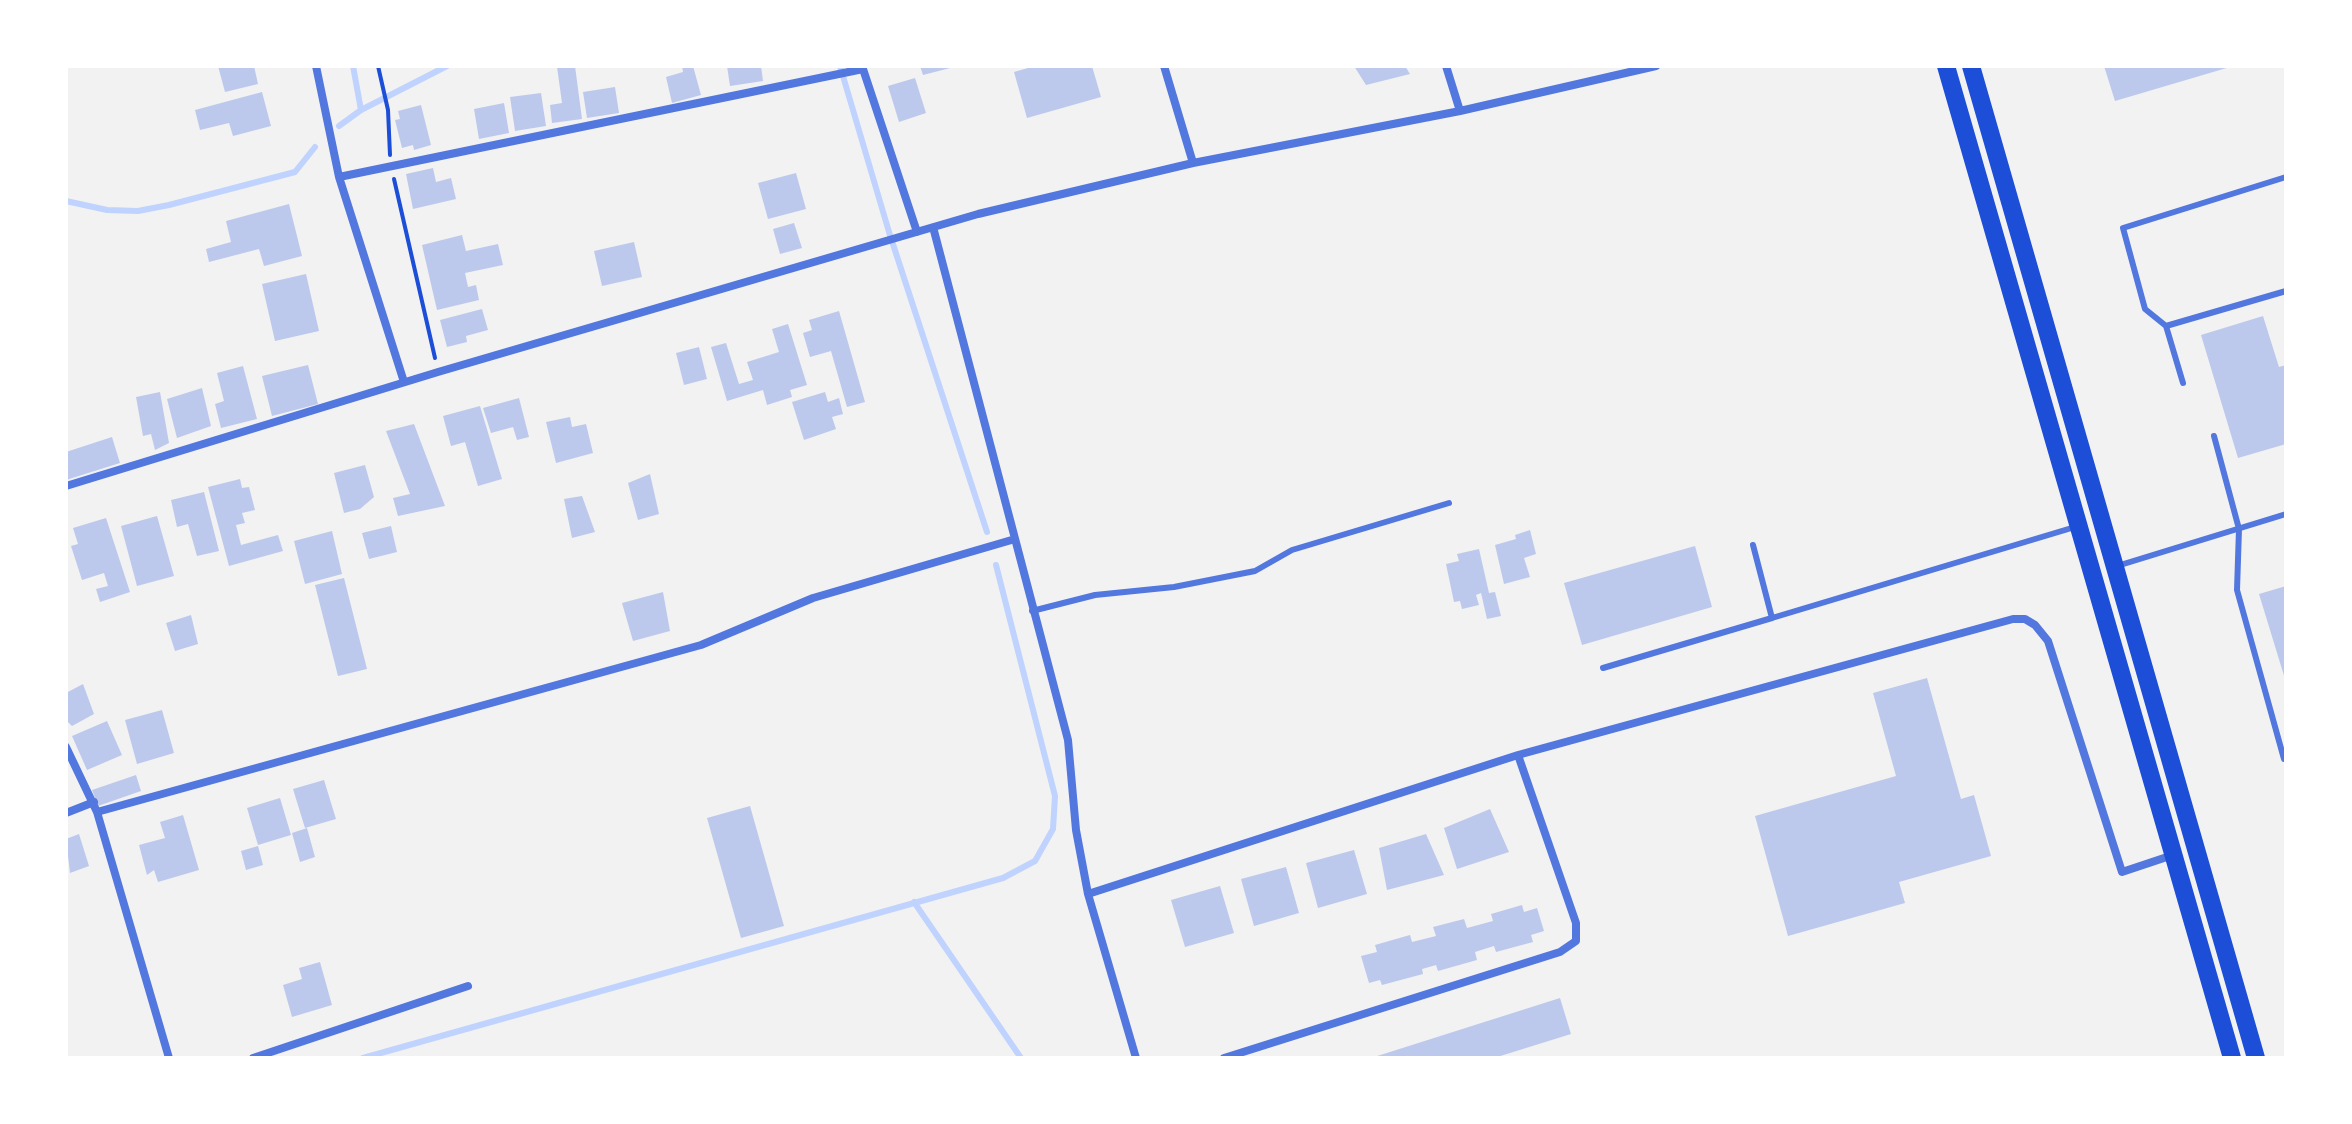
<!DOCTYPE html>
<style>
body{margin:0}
#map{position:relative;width:2352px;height:1124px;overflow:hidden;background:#f2f2f2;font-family:Helvetica,sans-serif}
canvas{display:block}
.frame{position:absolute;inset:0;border:68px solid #fff;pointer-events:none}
</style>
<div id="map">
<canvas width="2352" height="1124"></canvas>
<div class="frame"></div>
</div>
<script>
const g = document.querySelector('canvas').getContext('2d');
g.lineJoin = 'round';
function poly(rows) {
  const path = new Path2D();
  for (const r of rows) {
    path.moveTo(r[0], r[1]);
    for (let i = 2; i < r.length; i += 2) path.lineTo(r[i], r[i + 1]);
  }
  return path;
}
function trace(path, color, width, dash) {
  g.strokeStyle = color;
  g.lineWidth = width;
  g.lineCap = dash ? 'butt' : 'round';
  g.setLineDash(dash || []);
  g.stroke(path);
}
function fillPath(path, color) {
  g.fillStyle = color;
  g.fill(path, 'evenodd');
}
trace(poly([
 [353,66,361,110],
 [840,66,889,232,987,532],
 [339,126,361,110,447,66],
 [66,201,107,210,138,211,169,205,295,172,315,147],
 [914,902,1021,1058],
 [363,1058,1003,878,1035,861,1053,829,1055,796,996,565]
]), '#bfd3fe', 6);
fillPath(poly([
 [218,66,254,66,258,84,225,92],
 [567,66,575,66,582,119,552,123,550,105,562,103,557,67],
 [682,66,693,66,701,95,672,103,666,77,683,72],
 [727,66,761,66,763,81,730,86],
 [920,66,958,66,923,75],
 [1035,66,1092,66,1101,97,1027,118,1014,72],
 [1354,66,1405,66,1410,74,1366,85],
 [2104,66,2229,66,2230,67,2115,101],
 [915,78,926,113,899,122,888,86],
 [615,87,619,113,587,118,583,92],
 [262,92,271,126,233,136,229,123,200,130,195,110],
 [541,93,546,126,515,131,510,97],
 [504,103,509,133,479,139,474,109],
 [421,105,431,145,414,150,413,145,402,148,395,120,400,119,398,111],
 [433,168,436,182,451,178,456,199,413,209,406,174],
 [796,173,806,209,768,219,758,183],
 [289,204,302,256,264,266,259,249,209,262,206,249,231,242,226,221],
 [794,223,802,248,780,254,773,229],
 [462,235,466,251,498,244,503,265,465,273,468,287,476,285,479,300,437,310,422,245],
 [634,242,642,277,602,286,594,251],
 [306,274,319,331,275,341,262,284],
 [482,309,488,330,466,336,467,342,447,347,440,320],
 [839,311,865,402,847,407,831,351,810,357,803,333,812,330,809,320],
 [2263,316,2279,367,2286,365,2286,444,2238,458,2201,335],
 [788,324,807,385,790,390,792,397,767,405,763,390,727,401,711,347,726,343,739,384,753,380,747,362,779,352,772,329],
 [699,347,707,379,684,385,676,353],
 [308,365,318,404,272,416,262,376],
 [243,366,257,419,221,428,215,404,224,401,217,373],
 [202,388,211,426,177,438,167,399],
 [160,392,169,443,155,450,151,434,143,436,136,397],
 [825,392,828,402,839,398,843,414,832,417,836,429,804,440,792,402],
 [519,398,529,437,517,440,513,427,491,433,483,408],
 [480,406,502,479,478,486,465,442,451,446,443,416],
 [570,417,572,427,586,424,593,453,556,463,546,422],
 [414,424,445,506,398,516,393,498,410,494,386,431],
 [112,437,120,463,66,480,66,452],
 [365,465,374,497,360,509,344,513,334,473],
 [650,474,659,514,638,520,628,483],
 [240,479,242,488,249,487,255,510,242,513,245,523,236,525,241,545,278,535,283,551,229,566,208,487],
 [204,492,219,551,197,556,188,524,177,527,171,500],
 [582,496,595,532,572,538,564,499],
 [157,516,174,576,137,586,121,526],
 [106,518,130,592,100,602,96,589,108,586,104,573,82,580,71,546,78,544,73,528],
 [391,526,397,552,369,559,362,533],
 [1530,530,1536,554,1524,558,1530,577,1504,584,1495,545,1516,539,1515,535],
 [332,531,342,574,305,584,294,541],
 [1695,546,1712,607,1582,645,1564,583],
 [1479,549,1489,593,1495,592,1501,616,1487,619,1481,593,1476,595,1479,605,1462,609,1460,601,1454,602,1446,564,1459,561,1457,554],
 [344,578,367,669,338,676,315,585],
 [2286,586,2286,679,2285,679,2259,594],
 [663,592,670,631,633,641,622,603],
 [191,615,198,644,175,651,166,623],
 [1927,678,1961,799,1974,795,1991,856,1899,882,1905,903,1788,936,1755,816,1896,776,1873,693],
 [83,684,94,714,72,726,66,720,66,693],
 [162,710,174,753,137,764,125,720],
 [107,721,122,755,87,770,72,736],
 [136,775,141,791,98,806,92,790],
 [324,780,336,819,305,828,293,789],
 [280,798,291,835,258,845,247,808],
 [750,806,784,926,741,938,707,818],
 [1490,809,1509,852,1457,869,1444,828],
 [183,815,199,870,158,882,154,870,147,875,139,845,165,838,160,822],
 [307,828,315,857,300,862,292,833],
 [79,834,89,866,70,873,66,839],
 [1426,834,1444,875,1387,890,1379,848],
 [258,846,263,865,246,870,241,851],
 [1354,850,1367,894,1318,908,1306,863],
 [1286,867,1299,913,1254,926,1241,879],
 [1220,886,1234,933,1185,947,1171,900],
 [1522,905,1524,912,1537,908,1544,931,1531,935,1533,942,1496,952,1494,946,1475,952,1477,960,1438,971,1436,965,1422,969,1423,974,1382,985,1380,980,1369,983,1361,956,1377,952,1375,945,1410,935,1412,942,1436,936,1433,927,1464,919,1467,928,1493,921,1491,914],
 [320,962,332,1005,292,1017,283,985,302,979,299,968],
 [1560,998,1571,1034,1494,1058,1371,1058]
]), '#bdc9ec');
trace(poly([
 [378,66,388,110,390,155],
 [394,179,435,358]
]), '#1d4ed8', 4);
trace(poly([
 [2166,326,2286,291],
 [2183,383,2166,326,2145,309,2123,228,2286,177],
 [2214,436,2239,529,2237,590,2284,759],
 [1753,545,1772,618,2075,527],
 [2117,566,2286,514],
 [1032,611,1095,595,1174,587,1255,571,1292,550,1449,503],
 [1603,668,1772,618]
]), '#5277de', 6);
trace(poly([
 [316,66,339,177,404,382],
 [862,66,917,232],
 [1164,66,1193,163],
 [1446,66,1460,111],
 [339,177,863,69],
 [933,227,1068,740,1076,830,1088,894,1136,1058],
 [66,486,438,372,978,214,1193,163,1460,111,1656,66],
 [66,747,97,812,169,1058],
 [97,812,701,645,813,598,1015,539],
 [66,813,94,802],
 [1088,894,1518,755,2013,619,2025,619,2035,625,2048,641,2122,872,2173,855],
 [253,1058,468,986],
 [1224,1058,1560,952,1576,941,1576,923,1518,755]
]), '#5277de', 8);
trace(poly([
 [1946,66,2232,1058],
 [1971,66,2256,1058]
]), '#1d4ed8', 18);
</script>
